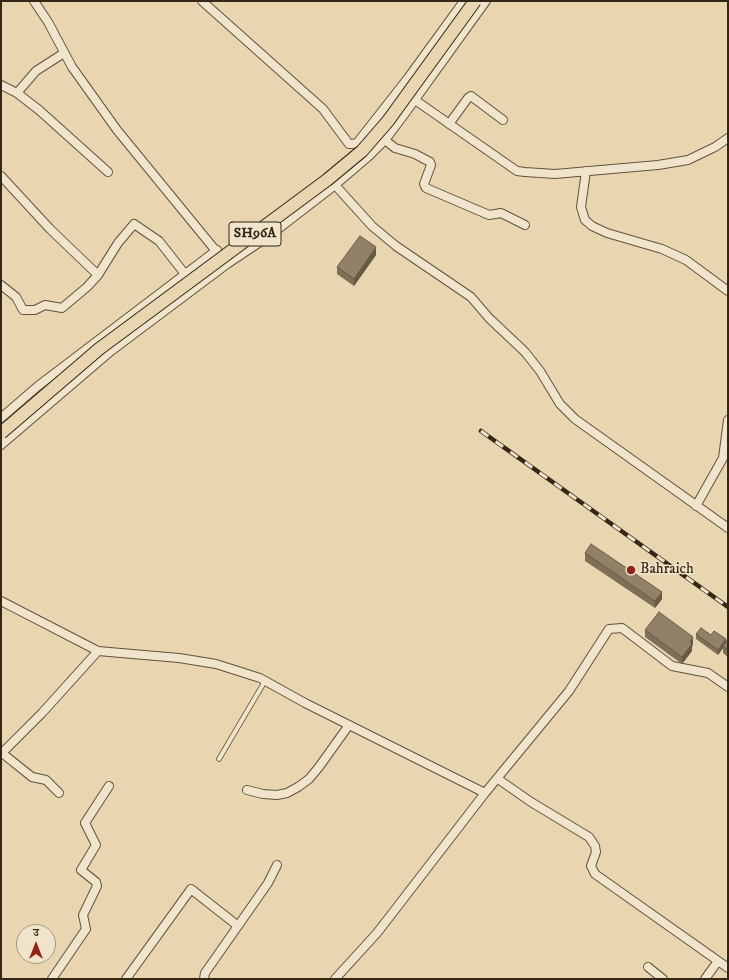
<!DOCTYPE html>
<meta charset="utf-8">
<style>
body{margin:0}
#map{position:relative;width:729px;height:980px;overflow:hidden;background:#e9d5b0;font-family:"IM FELL DW Pica","Noto Serif Devanagari",serif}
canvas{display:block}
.frame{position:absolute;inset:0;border:2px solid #342715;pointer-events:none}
.north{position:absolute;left:16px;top:924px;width:40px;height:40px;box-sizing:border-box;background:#f1e4cc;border:1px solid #a59883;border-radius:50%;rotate:0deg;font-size:11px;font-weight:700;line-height:16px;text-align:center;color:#342715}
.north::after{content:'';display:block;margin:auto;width:14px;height:18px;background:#8f2418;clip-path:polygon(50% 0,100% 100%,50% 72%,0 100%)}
</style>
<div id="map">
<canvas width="729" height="980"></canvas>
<div class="frame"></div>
<div class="north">उ</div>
</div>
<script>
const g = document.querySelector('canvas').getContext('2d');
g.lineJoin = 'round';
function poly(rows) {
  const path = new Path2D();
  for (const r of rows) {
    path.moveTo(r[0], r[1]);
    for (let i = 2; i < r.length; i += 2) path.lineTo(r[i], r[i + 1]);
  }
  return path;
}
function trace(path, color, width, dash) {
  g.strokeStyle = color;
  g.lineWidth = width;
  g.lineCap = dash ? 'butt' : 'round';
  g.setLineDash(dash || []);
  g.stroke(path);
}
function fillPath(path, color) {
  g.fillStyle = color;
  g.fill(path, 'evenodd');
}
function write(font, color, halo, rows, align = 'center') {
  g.font = font + ' "IM FELL DW Pica",serif';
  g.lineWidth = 3;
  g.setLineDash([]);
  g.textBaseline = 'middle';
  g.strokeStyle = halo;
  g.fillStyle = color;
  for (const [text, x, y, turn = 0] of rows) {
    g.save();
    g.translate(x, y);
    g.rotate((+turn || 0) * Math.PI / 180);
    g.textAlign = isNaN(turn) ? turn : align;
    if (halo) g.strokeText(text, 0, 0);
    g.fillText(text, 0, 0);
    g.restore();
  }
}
const lane = poly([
 [219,759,265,681]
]);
const street = poly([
 [34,1,48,22,72,67,117,130,225,262],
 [202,1,323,109,349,144,352,144,357,143,408,78,464,1],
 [1,85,17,93,39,110,108,172],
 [17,93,36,71,64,53],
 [415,100,517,171,525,172,555,174,658,165,688,160,715,147,728,138],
 [449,124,468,98,471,96,503,120],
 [385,140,395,148,415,154,430,162,431,165,424,184,426,188,489,215,501,213,525,225],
 [586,171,581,207,585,220,592,226,607,233,662,249,686,260,728,291],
 [1,176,50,229,98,275],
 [335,185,372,226,396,246,471,297,489,318,525,352,540,371,560,404,575,419,728,528],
 [1,285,16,297,23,310,35,310,45,305,62,308,87,287,98,275,118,243,134,224,159,241,185,274],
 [1,418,38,386,217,250],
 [1,445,111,351,227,264,269,236,335,185,369,156,385,140,406,112,486,1],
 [696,506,723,458,728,420],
 [1,601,98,651,179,658,216,664,260,678,305,703,485,793,377,933,335,979],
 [2,753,32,777,46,780,59,793],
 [1,754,42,713,98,651],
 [498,779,531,802,589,837,595,846,596,852,591,866,595,874,728,968],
 [247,790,263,794,277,795,287,793,298,787,309,779,319,767,349,725],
 [485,793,569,691,609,629,622,628,672,666,708,673,728,687],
 [648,967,663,979],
 [52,979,86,929,83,915,97,886,96,882,81,870,96,845,85,823,109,786],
 [126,979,191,889,238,926],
 [204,979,205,973,268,883,277,865],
 [705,979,718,961]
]);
trace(lane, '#61523c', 5.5);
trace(street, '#61523c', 10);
trace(lane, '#f1e4cc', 4);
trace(street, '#f1e4cc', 8);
const rail = poly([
 [481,431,728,607]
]);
trace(rail, '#342715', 4.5);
trace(rail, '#f1e4cc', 3, [9]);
const primaryBridge = poly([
 [1,433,99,349,327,180,362,151,388,121,475,1]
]);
trace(primaryBridge, '#342715', 14, []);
trace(primaryBridge, '#e9d5b0', 12);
fillPath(poly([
 [376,255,354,286,337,274,337,267],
 [585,553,662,599,655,608,585,561],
 [645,630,693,644,692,647,692,651,682,664,645,637],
 [696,634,711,635,726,642,728,639,728,657,723,653,723,648,718,655,696,639]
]), '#7e6f58');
fillPath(poly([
 [376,247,376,255,354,286,354,279],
 [662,592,662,599,655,608,655,601],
 [693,637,693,644,692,647,692,651,682,664,682,657,690,642],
 [726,639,726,644,723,646,723,648,718,655,718,650]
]), '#665a47');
const building = poly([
 [360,236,376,247,354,279,337,267,360,236],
 [591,544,662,592,655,601,585,553,591,544],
 [659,612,693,637,690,642,692,644,682,657,645,630,659,612],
 [701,628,711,635,714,631,726,639,718,650,696,634,701,628],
 [728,639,728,650,723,646,728,639]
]);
fillPath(building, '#928166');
trace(building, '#665a47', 1);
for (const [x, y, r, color] of [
 [631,570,5,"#8f2418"]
]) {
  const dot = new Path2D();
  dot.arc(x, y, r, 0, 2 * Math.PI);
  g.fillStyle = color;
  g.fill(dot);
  trace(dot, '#f1e4cc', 1.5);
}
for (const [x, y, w] of [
 [255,234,52]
]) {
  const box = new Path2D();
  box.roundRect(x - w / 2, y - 12, w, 24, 3);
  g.fillStyle = '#f1e4cc';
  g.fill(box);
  trace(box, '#342715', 1);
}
write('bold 14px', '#342715', null, [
 ["SH96A",255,234]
]);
write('15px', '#342715', '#f1e4cc', [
 ["Bahraich",640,570]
], 'left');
</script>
